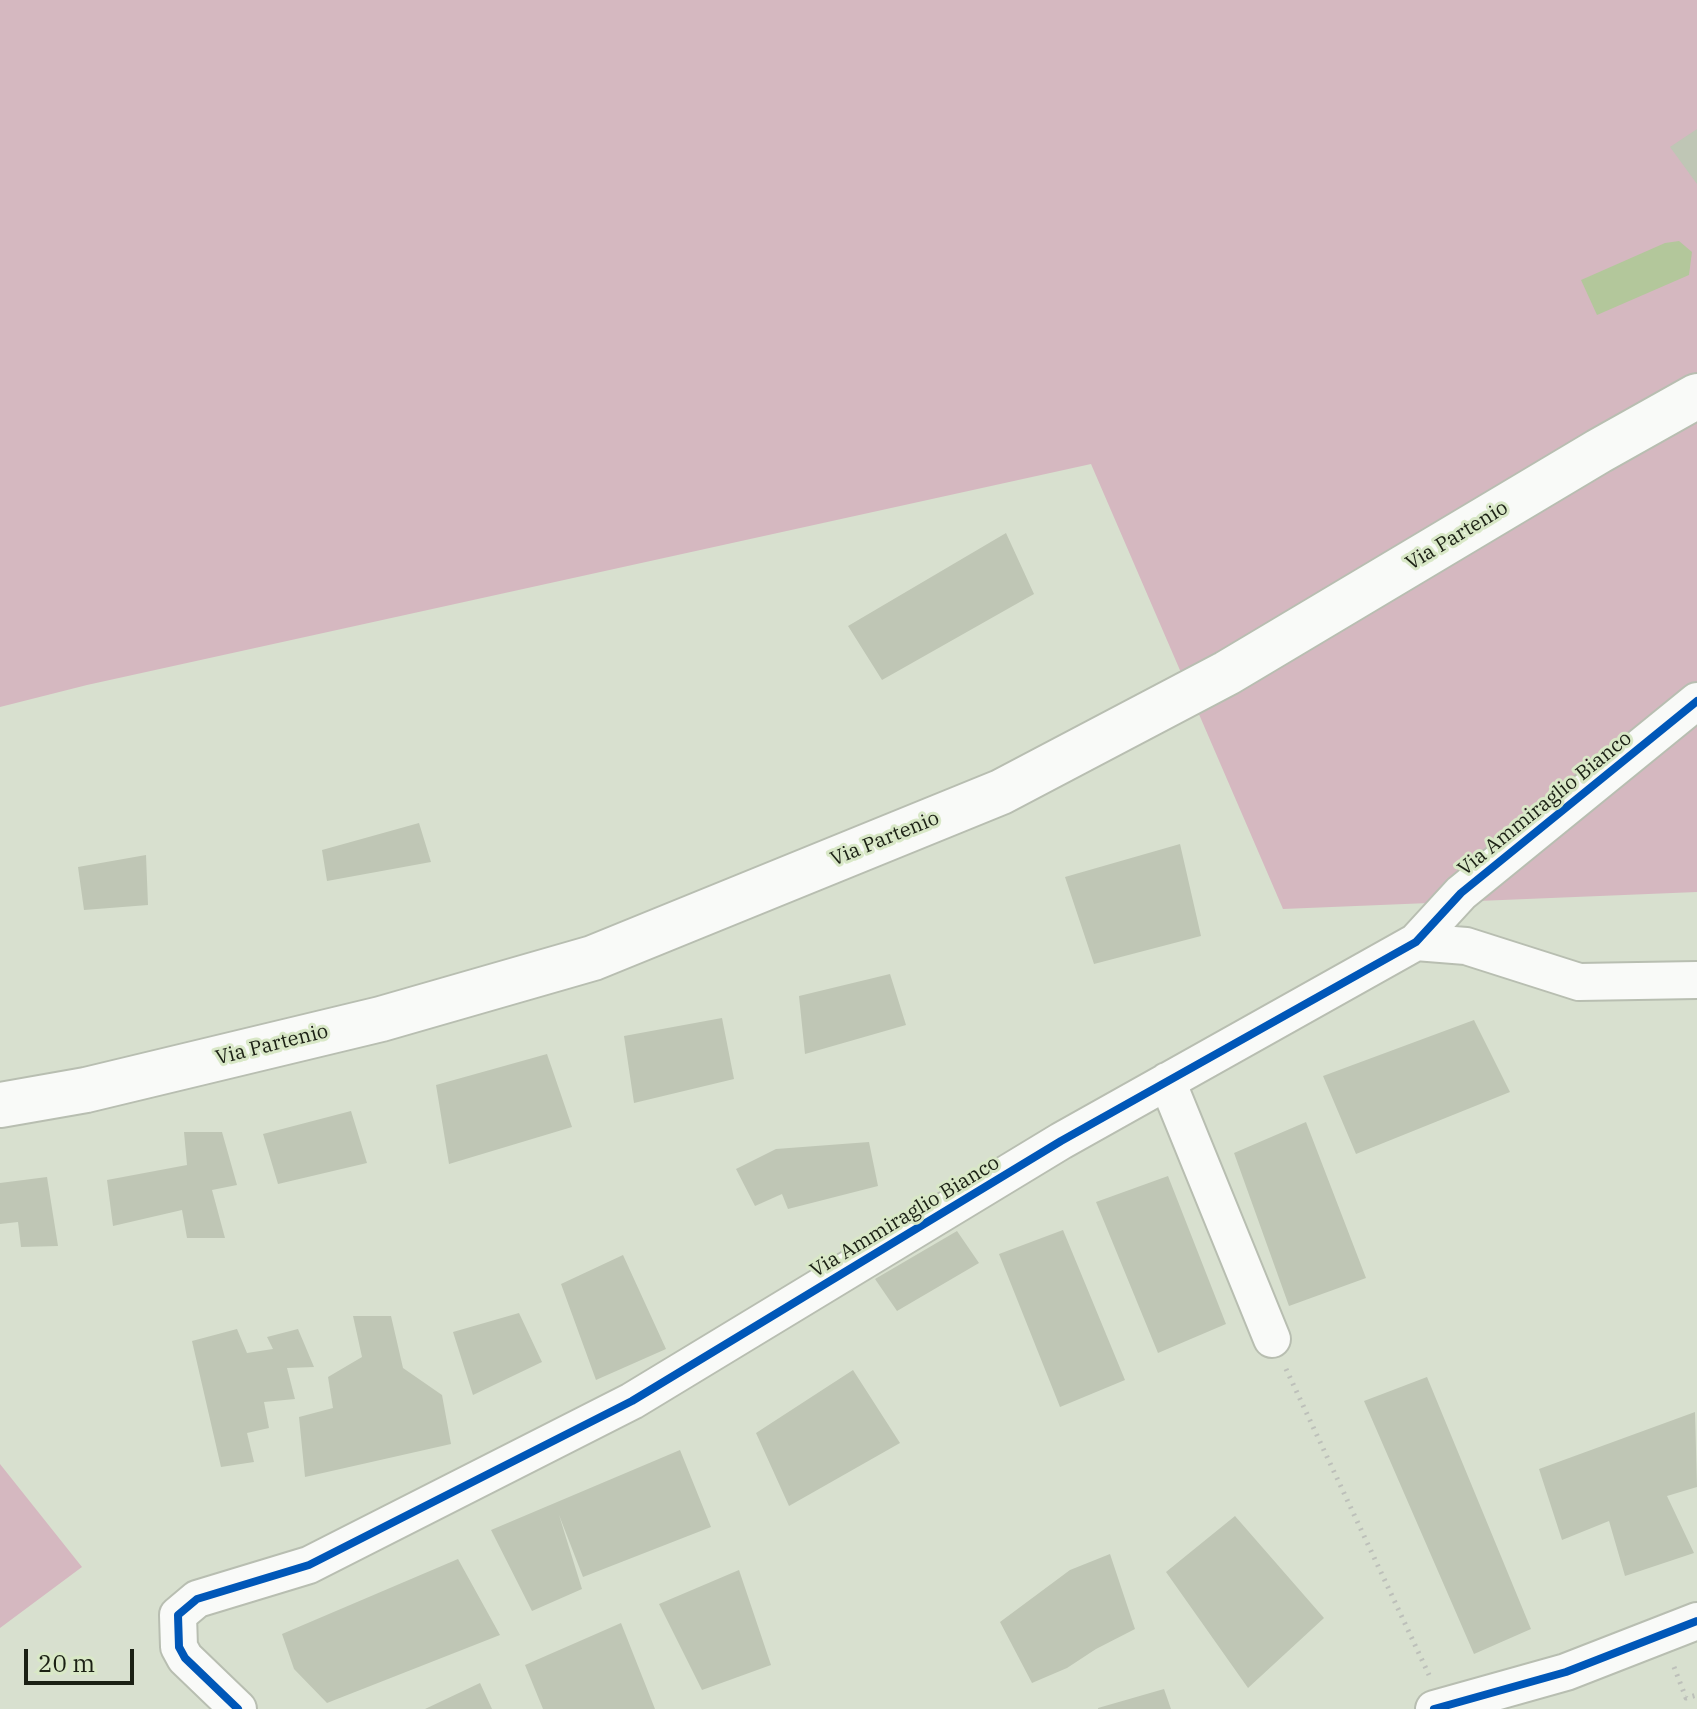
<!DOCTYPE html>
<style>
body{margin:0}
#map{position:relative;width:1697px;height:1709px;overflow:hidden;background:#d8e0cf;font-family:"IBM Plex Serif",serif}
canvas{display:block}
.scale{position:absolute;left:24px;top:1649px;width:110px;height:36px;box-sizing:border-box;border:4px solid #1b2014;border-top:0;padding-left:10px;font-size:24px;line-height:28px;white-space:nowrap;color:#1b2014;-webkit-text-stroke:6px #d9e8c7;paint-order:stroke}
</style>
<div id="map">
<canvas width="1697" height="1709"></canvas>
<div class="scale">20 m</div>
</div>
<script>
const g = document.querySelector('canvas').getContext('2d');
g.lineJoin = 'round';
function fillPath(path, color) {
  g.fillStyle = color;
  g.fill(path, 'evenodd');
}
function poly(rows) {
  const path = new Path2D();
  for (const r of rows) {
    path.moveTo(r[0], r[1]);
    for (let i = 2; i < r.length; i += 2) path.lineTo(r[i], r[i + 1]);
  }
  return path;
}
function trace(path, color, width, dash) {
  g.strokeStyle = color;
  g.lineWidth = width;
  g.lineCap = dash ? 'butt' : 'round';
  g.setLineDash(dash || []);
  g.stroke(path);
}
function write(font, color, halo, rows, align = 'center') {
  g.font = font + ' "IBM Plex Serif",serif';
  g.lineWidth = 6;
  g.setLineDash([]);
  g.textBaseline = 'middle';
  g.strokeStyle = halo;
  g.fillStyle = color;
  for (const [text, x, y, turn = 0] of rows) {
    g.save();
    g.translate(x, y);
    g.rotate((+turn || 0) * Math.PI / 180);
    g.textAlign = isNaN(turn) ? turn : align;
    if (halo) g.strokeText(text, 0, 0);
    g.fillText(text, 0, 0);
    g.restore();
  }
}
fillPath(poly([
 [0,0,1697,0,1697,892,1283,909,1091,464,87,685,0,707],
 [0,1464,82,1567,0,1628]
]), '#d5b8c0');
fillPath(poly([
 [1679,241,1692,252,1689,275,1597,315,1581,280,1665,243]
]), '#b3c79b');
fillPath(poly([
 [1697,129,1697,184,1670,147],
 [1006,533,1034,594,882,680,848,626],
 [419,823,431,862,327,881,322,850],
 [1180,844,1201,936,1094,964,1065,877],
 [146,855,148,905,84,910,78,867],
 [890,974,906,1025,805,1054,799,996],
 [722,1018,734,1079,634,1103,624,1036],
 [1474,1020,1510,1092,1356,1154,1323,1076],
 [547,1054,572,1127,449,1164,436,1085],
 [351,1111,367,1163,278,1184,263,1134],
 [1306,1122,1366,1278,1289,1306,1234,1153],
 [184,1132,222,1132,237,1185,212,1190,225,1238,187,1238,182,1210,113,1226,107,1180,187,1165],
 [869,1142,878,1186,788,1209,782,1194,755,1206,736,1169,776,1149],
 [1168,1176,1226,1324,1158,1353,1096,1202],
 [47,1177,58,1246,21,1247,18,1222,0,1224,0,1183],
 [1063,1230,1125,1380,1060,1407,999,1254],
 [957,1231,979,1263,897,1311,875,1279],
 [623,1255,666,1349,596,1380,561,1284],
 [519,1313,542,1362,473,1395,453,1332],
 [353,1316,391,1316,403,1368,442,1395,451,1444,305,1477,299,1417,333,1408,328,1377,362,1357],
 [237,1329,247,1353,273,1349,267,1337,298,1329,314,1367,287,1368,295,1399,264,1402,269,1428,247,1433,254,1462,221,1467,192,1341],
 [853,1370,900,1443,789,1506,756,1433],
 [1427,1377,1531,1629,1474,1654,1364,1401],
 [1695,1412,1697,1487,1667,1496,1694,1553,1625,1576,1609,1521,1562,1540,1539,1469],
 [680,1450,711,1527,583,1577,559,1515,582,1589,532,1611,491,1530],
 [1235,1516,1324,1618,1248,1688,1166,1572],
 [1110,1554,1135,1629,1096,1649,1067,1668,1032,1683,1000,1622,1070,1570],
 [458,1559,500,1635,327,1703,294,1669,282,1634],
 [739,1570,771,1665,702,1690,659,1604],
 [621,1623,655,1709,543,1709,525,1665],
 [480,1683,492,1709,425,1709],
 [1164,1689,1171,1709,1098,1709,1098,1708]
]), '#bfc6b5');
const street = poly([
 [1416,942,1466,946,1579,982,1697,980],
 [1167,1081,1272,1339],
 [238,1709,185,1658,179,1647,178,1615,197,1599,309,1565,632,1401,1061,1141,1416,942,1461,893,1697,701],
 [1434,1709,1566,1672,1697,1621]
]);
const secondary = poly([
 [0,1105,86,1090,381,1019,593,958,1001,792,1227,673,1599,451,1697,396]
]);
trace(street, '#b8beb1', 40);
trace(secondary, '#b8beb1', 48);
trace(poly([
 [1286,1369,1429,1675],
 [1674,1667,1686,1698,1697,1695]
]), '#bdc0ba', 5, [2, 6]);
trace(street, '#f9faf8', 36);
trace(secondary, '#f9faf8', 44);
trace(poly([
 [238,1709,185,1658,179,1647,178,1615,197,1599,309,1565,632,1401,1061,1141,1416,942,1461,893,1697,701],
 [1434,1709,1566,1672,1697,1621]
]), '#0057b8', 8);
write('20px', '#1b2014', '#d9e8c7', [
 ["Via Partenio",1457,536,-31],
 ["Via Ammiraglio Bianco",1545,804,-39],
 ["Via Partenio",885,839,-22],
 ["Via Partenio",272,1045,-14],
 ["Via Ammiraglio Bianco",905,1217,-31]
]);
</script>
